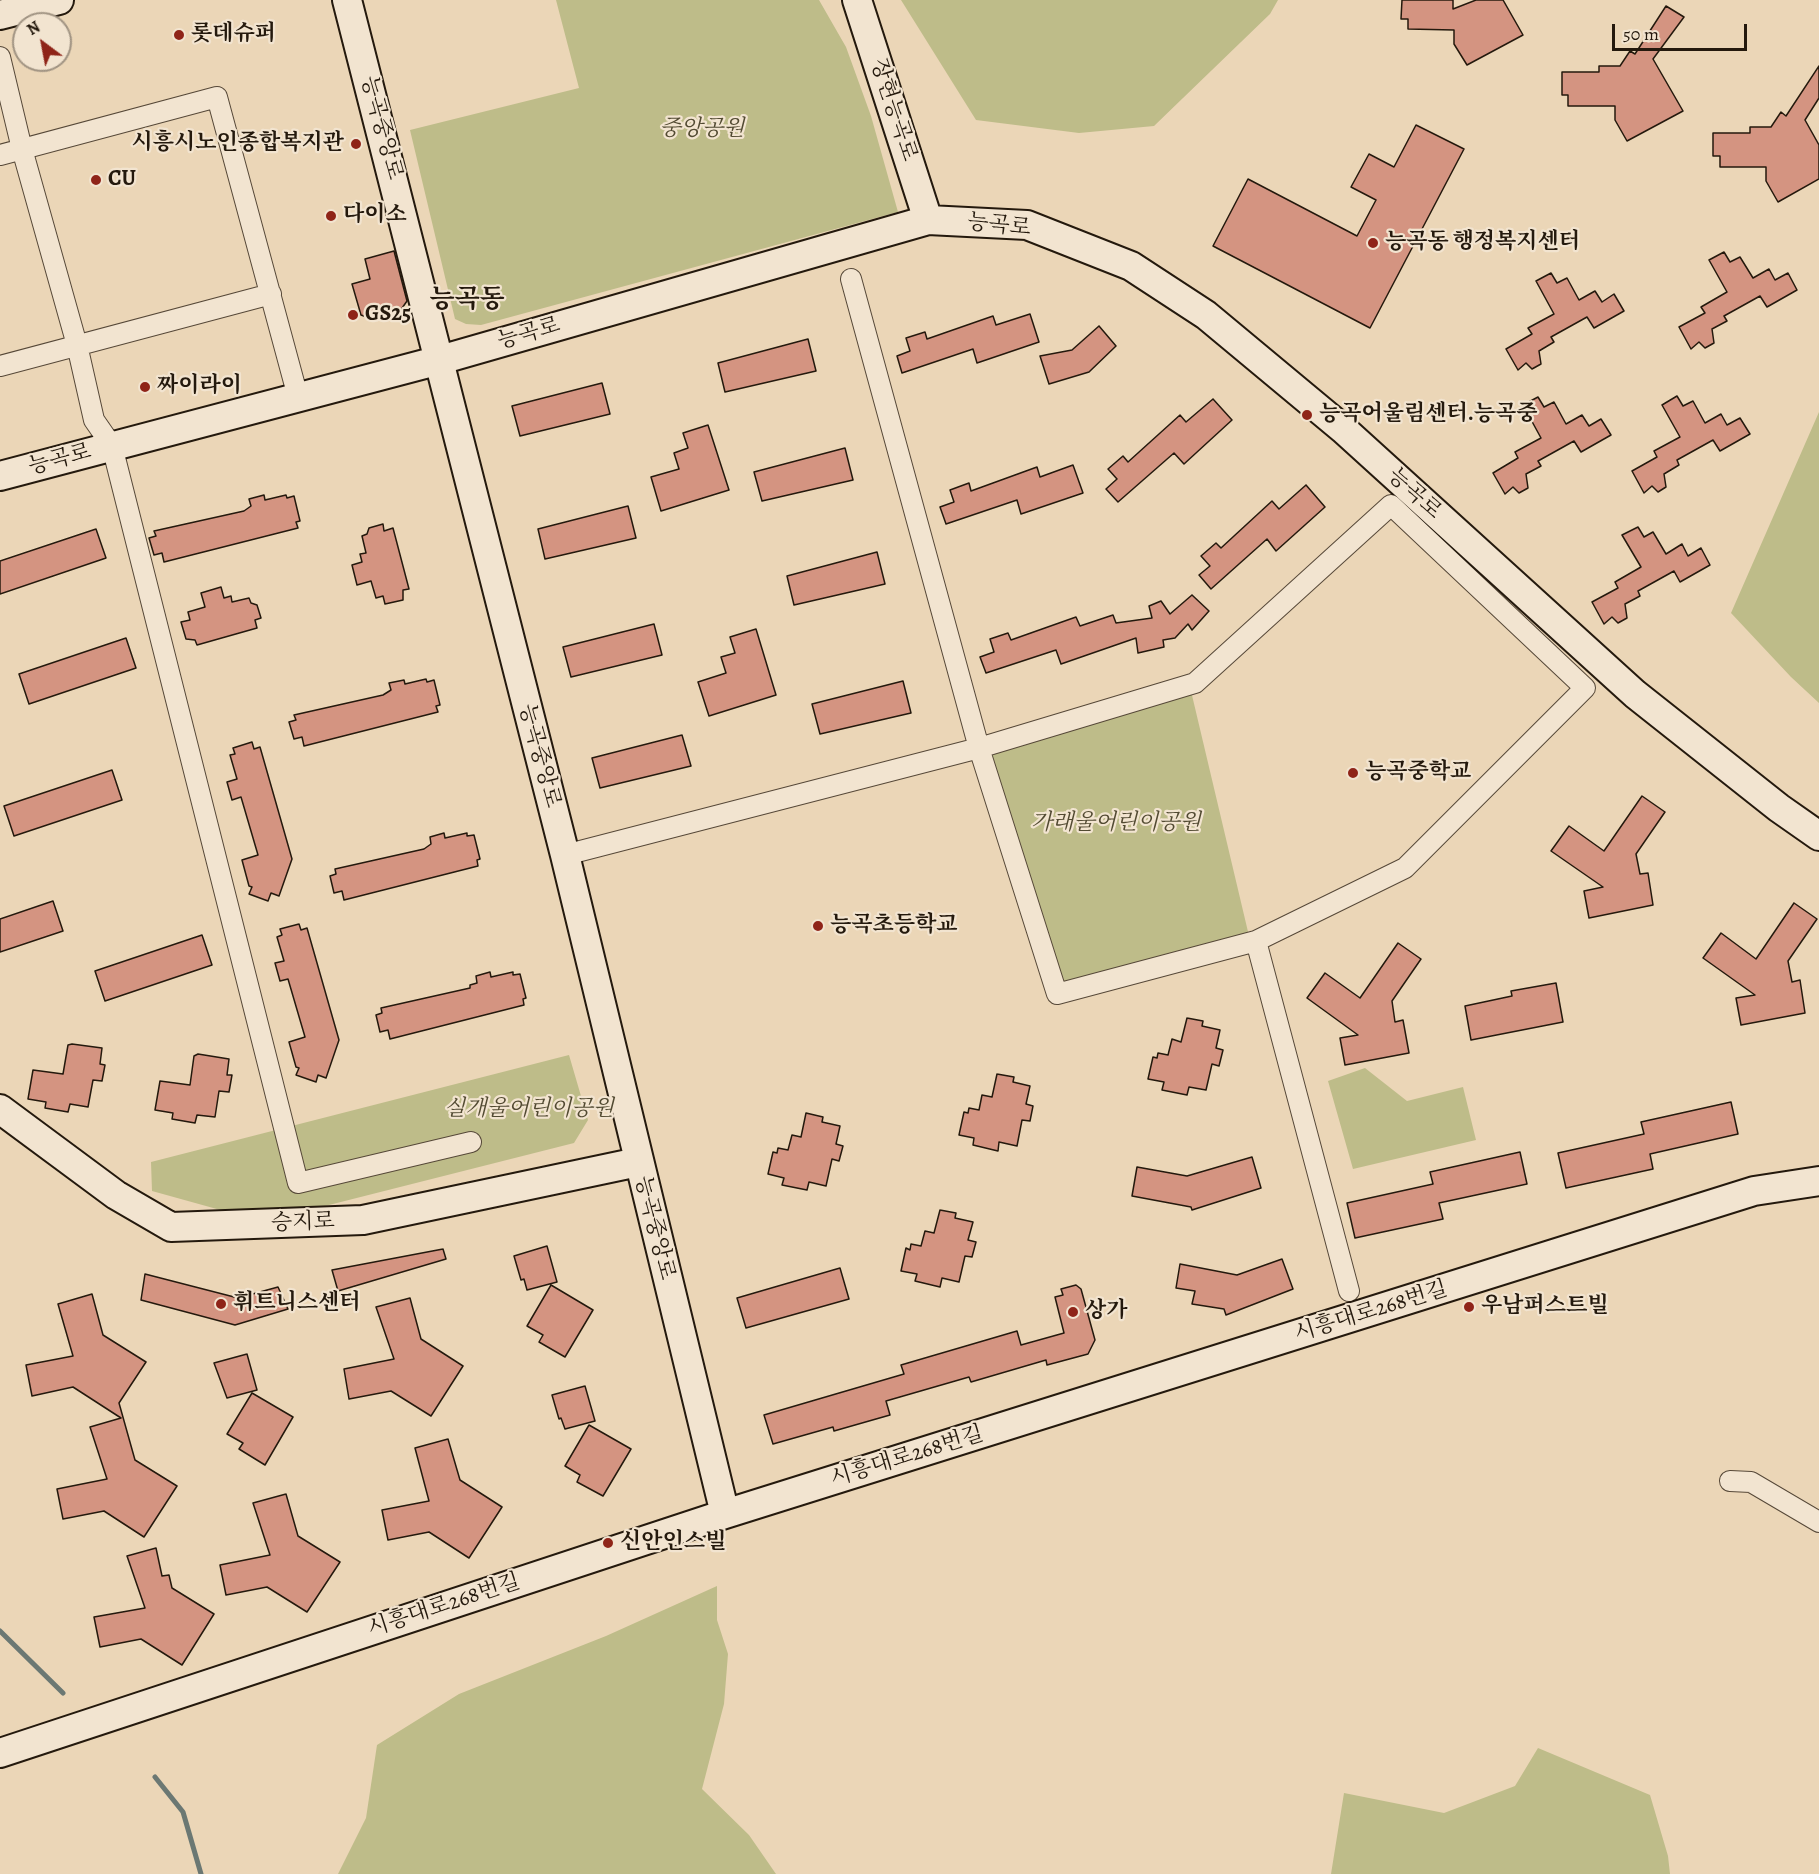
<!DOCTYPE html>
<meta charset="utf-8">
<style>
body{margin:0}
#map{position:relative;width:1819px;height:1874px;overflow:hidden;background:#ebd6b7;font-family:Alegreya,serif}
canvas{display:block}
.north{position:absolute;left:12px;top:12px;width:60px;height:60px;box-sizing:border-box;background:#f2e4d0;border:2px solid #a09382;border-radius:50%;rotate:328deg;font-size:16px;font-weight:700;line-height:24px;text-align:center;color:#24190d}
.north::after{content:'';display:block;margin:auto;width:21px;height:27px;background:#8f2418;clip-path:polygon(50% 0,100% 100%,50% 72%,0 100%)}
.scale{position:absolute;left:1612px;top:24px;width:135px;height:27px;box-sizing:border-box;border:3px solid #24190d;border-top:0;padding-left:8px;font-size:18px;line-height:21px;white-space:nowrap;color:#24190d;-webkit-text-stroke:4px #f2e4d0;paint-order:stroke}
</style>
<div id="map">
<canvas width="1819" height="1874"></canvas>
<div class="north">N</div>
<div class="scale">50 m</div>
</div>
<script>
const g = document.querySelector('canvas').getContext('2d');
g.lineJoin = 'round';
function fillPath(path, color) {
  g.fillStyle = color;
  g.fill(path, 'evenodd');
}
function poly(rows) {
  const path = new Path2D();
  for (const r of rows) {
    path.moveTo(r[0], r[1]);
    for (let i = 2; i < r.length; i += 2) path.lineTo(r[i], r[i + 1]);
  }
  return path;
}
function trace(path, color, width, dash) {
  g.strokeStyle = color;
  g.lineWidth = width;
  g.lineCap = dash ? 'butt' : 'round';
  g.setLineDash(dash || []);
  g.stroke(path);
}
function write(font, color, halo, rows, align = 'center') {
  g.font = font + ' Alegreya,"Noto Serif KR",serif';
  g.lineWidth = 4.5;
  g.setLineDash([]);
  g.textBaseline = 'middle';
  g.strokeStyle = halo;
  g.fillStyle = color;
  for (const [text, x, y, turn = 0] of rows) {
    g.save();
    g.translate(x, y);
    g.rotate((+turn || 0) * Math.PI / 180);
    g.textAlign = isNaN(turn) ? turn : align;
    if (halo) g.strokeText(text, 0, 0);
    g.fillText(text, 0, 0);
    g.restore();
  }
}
fillPath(poly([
 [556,0,819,0,846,47,871,116,898,212,481,325,466,324,455,319,410,130,579,88],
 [901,0,1278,0,1270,14,1154,126,1079,133,976,120],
 [1819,412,1819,703,1791,677,1731,613],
 [1191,691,1249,936,1056,989,986,753],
 [569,1055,588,1120,574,1143,325,1206,224,1211,152,1191,151,1162],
 [1365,1068,1407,1101,1463,1087,1476,1140,1353,1169,1328,1081],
 [717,1586,717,1620,728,1654,724,1704,702,1789,749,1835,776,1874,338,1874,366,1818,377,1745,459,1694,606,1636],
 [1538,1748,1650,1795,1668,1856,1670,1874,1331,1874,1344,1793,1444,1813,1515,1786]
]), '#bebc89');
trace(poly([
 [0,1631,63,1693],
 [155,1777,183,1812,201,1874]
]), '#6b7873', 5);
const building = poly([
 [1402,0,1453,0,1453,9,1476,0,1503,0,1523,35,1467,65,1454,44,1454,30,1408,29,1408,19,1401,19,1402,0],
 [1666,6,1684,17,1653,59,1683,111,1627,141,1615,120,1615,106,1568,106,1568,95,1562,95,1562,72,1599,72,1599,66,1620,66,1630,51,1635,54,1666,6],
 [1819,66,1819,98,1805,120,1819,145,1819,179,1778,202,1766,181,1766,167,1720,167,1720,156,1713,156,1713,133,1750,133,1750,127,1771,127,1781,112,1786,116,1819,66],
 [1416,125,1464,149,1370,328,1213,246,1248,179,1357,236,1376,200,1351,187,1369,154,1394,167,1416,125],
 [394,251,407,301,400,311,372,319,361,315,352,284,370,279,365,259,394,251],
 [1724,252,1730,262,1740,257,1753,278,1769,269,1775,280,1788,273,1797,290,1767,307,1760,296,1724,316,1727,321,1712,329,1714,343,1705,348,1699,342,1691,349,1679,327,1705,313,1701,307,1727,292,1709,260,1724,252],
 [1551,273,1557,283,1567,278,1579,300,1595,291,1602,302,1614,294,1624,311,1594,328,1587,317,1551,337,1554,342,1539,351,1541,364,1532,369,1526,363,1518,370,1506,349,1532,334,1528,328,1554,314,1536,281,1551,273],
 [1030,314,1039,342,977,363,973,349,902,373,897,356,910,351,906,338,925,332,927,339,993,316,996,325,1030,314],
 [1099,326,1116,346,1089,372,1049,384,1040,356,1072,350,1099,326],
 [808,339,816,371,725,392,718,363,808,339],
 [602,383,610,414,520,436,512,406,602,383],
 [1677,396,1683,406,1693,401,1705,423,1721,414,1727,425,1740,418,1750,434,1720,451,1713,440,1677,460,1679,465,1664,474,1666,487,1658,492,1652,486,1644,493,1632,471,1657,457,1654,451,1680,437,1662,405,1677,396],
 [1538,397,1544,407,1554,402,1566,424,1582,415,1589,426,1601,419,1611,435,1581,452,1574,441,1538,461,1541,466,1526,474,1528,488,1519,493,1513,487,1505,494,1493,473,1518,458,1515,452,1541,438,1523,405,1538,397],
 [1213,399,1232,420,1184,464,1174,453,1118,502,1106,489,1117,479,1108,469,1123,456,1128,462,1180,415,1186,422,1213,399],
 [708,425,729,490,661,511,651,477,679,469,674,453,688,448,683,433,708,425],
 [845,448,853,480,762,501,754,472,845,448],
 [1073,465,1083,493,1021,514,1017,500,946,524,940,507,954,502,950,490,969,483,971,491,1037,467,1040,477,1073,465],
 [1306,485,1325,507,1276,551,1267,539,1211,589,1199,575,1210,566,1201,556,1216,543,1221,548,1272,501,1279,509,1306,485],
 [264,495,265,500,286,495,287,498,294,496,300,521,296,522,298,528,164,562,162,553,154,555,149,538,156,536,154,531,244,511,251,506,249,499,264,495],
 [628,506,636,538,545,559,538,529,628,506],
 [383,524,384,531,393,528,409,589,403,590,403,600,385,604,383,596,376,598,371,581,357,585,352,565,362,562,360,554,366,553,362,536,367,534,369,528,383,524],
 [1638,527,1644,537,1653,532,1666,554,1682,544,1688,556,1701,548,1710,565,1680,582,1674,571,1638,591,1640,596,1625,604,1627,618,1618,623,1612,617,1604,624,1592,602,1618,588,1615,582,1641,567,1622,535,1638,527],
 [96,529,106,558,0,594,0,561,96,529],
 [877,552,885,584,794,605,787,576,877,552],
 [221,587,224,598,231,596,232,602,249,598,251,603,257,605,261,618,255,620,257,628,197,645,195,640,186,639,181,622,190,620,188,612,205,607,201,593,221,587],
 [1192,595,1209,611,1192,630,1188,624,1175,638,1163,640,1164,647,1138,653,1136,638,1061,664,1056,650,986,673,980,657,994,652,990,639,1008,633,1011,640,1076,617,1080,626,1113,615,1116,623,1152,618,1149,606,1161,601,1170,614,1192,595],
 [654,624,662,655,571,677,563,647,654,624],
 [756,629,776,695,709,716,698,682,726,673,721,657,735,653,730,637,756,629],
 [126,638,136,668,29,704,19,674,126,638],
 [426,679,427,682,434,680,440,705,436,706,438,712,304,746,302,737,294,739,289,722,296,720,294,715,383,695,391,690,389,683,404,680,405,684,426,679],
 [903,681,911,713,820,734,812,704,903,681],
 [682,735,691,766,600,788,592,758,682,735],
 [252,742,254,749,260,747,292,859,279,896,271,893,268,901,249,894,252,887,249,886,242,860,258,855,241,797,232,800,227,782,237,779,230,755,235,754,233,748,252,742],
 [112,770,122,800,14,836,4,806,112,770],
 [1642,796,1665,812,1636,854,1640,874,1648,873,1653,905,1589,918,1584,891,1603,887,1551,851,1569,826,1604,851,1642,796],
 [444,833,445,838,467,833,467,836,474,835,480,859,477,860,478,866,344,900,342,891,334,893,330,876,336,874,335,869,424,849,431,844,430,837,444,833],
 [53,901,63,931,0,952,0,919,53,901],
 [1794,903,1817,919,1788,961,1792,982,1800,980,1805,1013,1741,1025,1736,998,1755,995,1703,958,1721,933,1756,959,1794,903],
 [299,924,301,930,307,928,339,1040,326,1078,318,1075,316,1082,296,1075,299,1068,296,1067,289,1042,305,1037,288,979,280,981,275,963,284,961,277,937,282,935,280,929,299,924],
 [202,935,212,965,105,1001,95,971,202,935],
 [1398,943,1421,959,1392,1001,1395,1022,1403,1020,1409,1053,1345,1065,1340,1038,1358,1035,1307,998,1325,973,1360,998,1398,943],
 [490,972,491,977,513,972,513,975,520,974,526,998,523,999,524,1005,390,1039,388,1030,380,1032,376,1015,382,1013,381,1008,470,988,470,985,477,983,476,976,490,972],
 [1556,983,1563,1022,1471,1040,1465,1006,1512,996,1511,991,1556,983],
 [1187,1018,1203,1021,1202,1026,1220,1030,1216,1048,1223,1050,1219,1066,1212,1064,1206,1090,1189,1087,1187,1095,1162,1090,1164,1082,1148,1079,1153,1057,1157,1058,1158,1053,1168,1055,1172,1039,1181,1042,1187,1018],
 [72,1044,102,1048,100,1064,105,1065,102,1081,93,1080,88,1107,70,1104,68,1112,45,1108,46,1102,28,1099,33,1070,63,1074,68,1045,72,1044],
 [198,1054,229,1059,227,1075,232,1075,229,1092,219,1091,215,1117,197,1115,195,1123,172,1119,173,1113,155,1110,160,1081,190,1085,194,1056,198,1054],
 [997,1074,1014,1077,1013,1082,1030,1086,1026,1104,1033,1106,1030,1121,1022,1120,1017,1146,999,1142,998,1151,973,1145,974,1138,959,1135,964,1112,968,1113,969,1108,979,1110,982,1095,992,1097,997,1074],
 [1731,1102,1738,1134,1650,1154,1653,1169,1566,1188,1558,1153,1644,1134,1641,1122,1731,1102],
 [806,1113,823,1117,822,1122,840,1126,836,1144,843,1146,839,1161,832,1159,826,1186,809,1182,807,1190,782,1185,784,1178,768,1174,773,1152,777,1153,778,1148,788,1150,792,1135,801,1137,806,1113],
 [1520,1152,1527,1184,1439,1203,1443,1219,1355,1238,1347,1203,1433,1184,1430,1172,1520,1152],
 [1252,1157,1261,1188,1192,1210,1191,1207,1132,1196,1137,1167,1187,1176,1252,1157],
 [940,1210,956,1213,955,1218,973,1222,968,1240,976,1242,972,1257,965,1256,959,1282,942,1278,940,1287,915,1281,917,1274,901,1271,906,1248,910,1250,911,1244,921,1246,925,1231,934,1233,940,1210],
 [547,1246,557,1282,527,1290,524,1279,521,1280,514,1256,547,1246],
 [443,1249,446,1259,338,1291,332,1270,443,1249],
 [1282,1259,1293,1289,1226,1315,1224,1309,1192,1304,1195,1291,1176,1288,1180,1264,1237,1275,1282,1259],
 [840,1268,849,1299,746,1328,737,1298,840,1268],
 [145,1274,238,1298,278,1287,288,1309,235,1325,141,1300,145,1274],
 [551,1285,593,1310,565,1357,539,1342,543,1335,527,1326,551,1285],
 [1076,1285,1081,1289,1095,1340,1088,1354,1047,1365,1046,1360,971,1382,969,1377,886,1401,890,1415,834,1431,833,1427,773,1444,764,1415,904,1374,901,1365,1017,1331,1021,1345,1064,1333,1055,1297,1063,1295,1061,1289,1076,1285],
 [92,1294,103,1335,146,1362,119,1403,135,1460,177,1486,144,1537,104,1511,63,1519,57,1489,107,1479,90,1427,121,1418,73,1387,32,1396,26,1365,73,1356,58,1304,92,1294],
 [410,1298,421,1339,463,1366,431,1416,391,1391,349,1399,344,1369,394,1359,376,1307,410,1298],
 [247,1354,257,1390,227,1398,214,1363,247,1354],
 [585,1386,595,1421,565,1429,561,1418,559,1419,552,1395,585,1386],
 [252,1393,293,1417,265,1465,239,1449,243,1443,227,1434,252,1393],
 [589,1425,631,1449,603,1496,577,1482,580,1475,565,1466,589,1425],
 [448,1439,460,1480,502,1507,469,1558,429,1532,388,1540,382,1510,429,1501,415,1448,448,1439],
 [286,1494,298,1536,340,1562,307,1612,267,1587,226,1595,220,1565,270,1555,253,1503,286,1494],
 [156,1548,162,1576,169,1575,172,1588,214,1614,182,1665,141,1639,100,1647,94,1617,145,1608,127,1556,156,1548]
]);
fillPath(building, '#d49481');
trace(building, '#24190d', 1.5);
const street = poly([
 [0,57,22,149,77,345,94,420,112,446,298,1183,471,1142],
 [0,155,217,97,298,397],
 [851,279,979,748,1057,994,1256,941,1349,1291],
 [0,366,271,294],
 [565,855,979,748,1195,683,1391,505,1585,688,1405,868,1256,941],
 [1730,1481,1751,1482,1819,1522]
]);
const secondary = poly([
 [347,0,565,855,725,1514],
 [857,0,928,220],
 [0,15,59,0],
 [0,476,440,360,928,220,1027,225,1131,266,1206,315,1343,429,1635,694,1779,808,1819,836],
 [0,1109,116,1195,171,1227,363,1220,638,1162],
 [0,1753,725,1514,1754,1191,1819,1181]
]);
trace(street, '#564838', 22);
trace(secondary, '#24190d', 32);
trace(street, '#f2e4d0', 20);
trace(secondary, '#f2e4d0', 28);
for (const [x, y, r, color] of [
 [179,35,6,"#8f2418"],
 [356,144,6,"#8f2418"],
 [96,180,6,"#8f2418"],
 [331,216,6,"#8f2418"],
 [1373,243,6,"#8f2418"],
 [353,315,6,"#8f2418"],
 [145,387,6,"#8f2418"],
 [1307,415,6,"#8f2418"],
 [1353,773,6,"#8f2418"],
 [818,926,6,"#8f2418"],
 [221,1304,6,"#8f2418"],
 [1469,1307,6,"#8f2418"],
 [1073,1312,6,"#8f2418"],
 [608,1543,6,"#8f2418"]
]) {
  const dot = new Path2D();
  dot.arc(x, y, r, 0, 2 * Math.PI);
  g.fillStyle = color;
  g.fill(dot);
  trace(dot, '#f2e4d0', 2);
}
write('bold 22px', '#24190d', '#f2e4d0', [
 ["롯데슈퍼",191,35],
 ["시흥시노인종합복지관",344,144,"right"],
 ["CU",108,180],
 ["다이소",343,216],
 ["능곡동 행정복지센터",1385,243],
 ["GS25",365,315],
 ["짜이라이",157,387],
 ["능곡어울림센터.능곡중",1319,415],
 ["능곡중학교",1365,773],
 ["능곡초등학교",830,926],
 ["휘트니스센터",233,1304],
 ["우남퍼스트빌",1481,1307],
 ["상가",1085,1312],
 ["신안인스빌",620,1543]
], 'left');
write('22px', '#24190d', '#f2e4d0', [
 ["장현능곡로",893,110,72],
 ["능곡중앙로",381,128,75],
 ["능곡로",999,226,6],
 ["능곡로",529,334,-16],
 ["능곡로",60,460,-15],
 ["능곡로",1414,494,42],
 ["능곡중앙로",539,756,75],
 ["승지로",303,1223,-2],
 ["능곡중앙로",654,1228,76],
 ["시흥대로268번길",1371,1312,-17],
 ["시흥대로268번길",907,1457,-17],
 ["시흥대로268번길",444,1606,-18]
]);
write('italic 22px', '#524a32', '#f2e4d0', [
 ["중앙공원",702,130],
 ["가래울어린이공원",1116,824],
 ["실개울어린이공원",529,1110]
]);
write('bold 26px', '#24190d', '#f2e4d0', [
 ["능곡동",467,301]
]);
</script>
